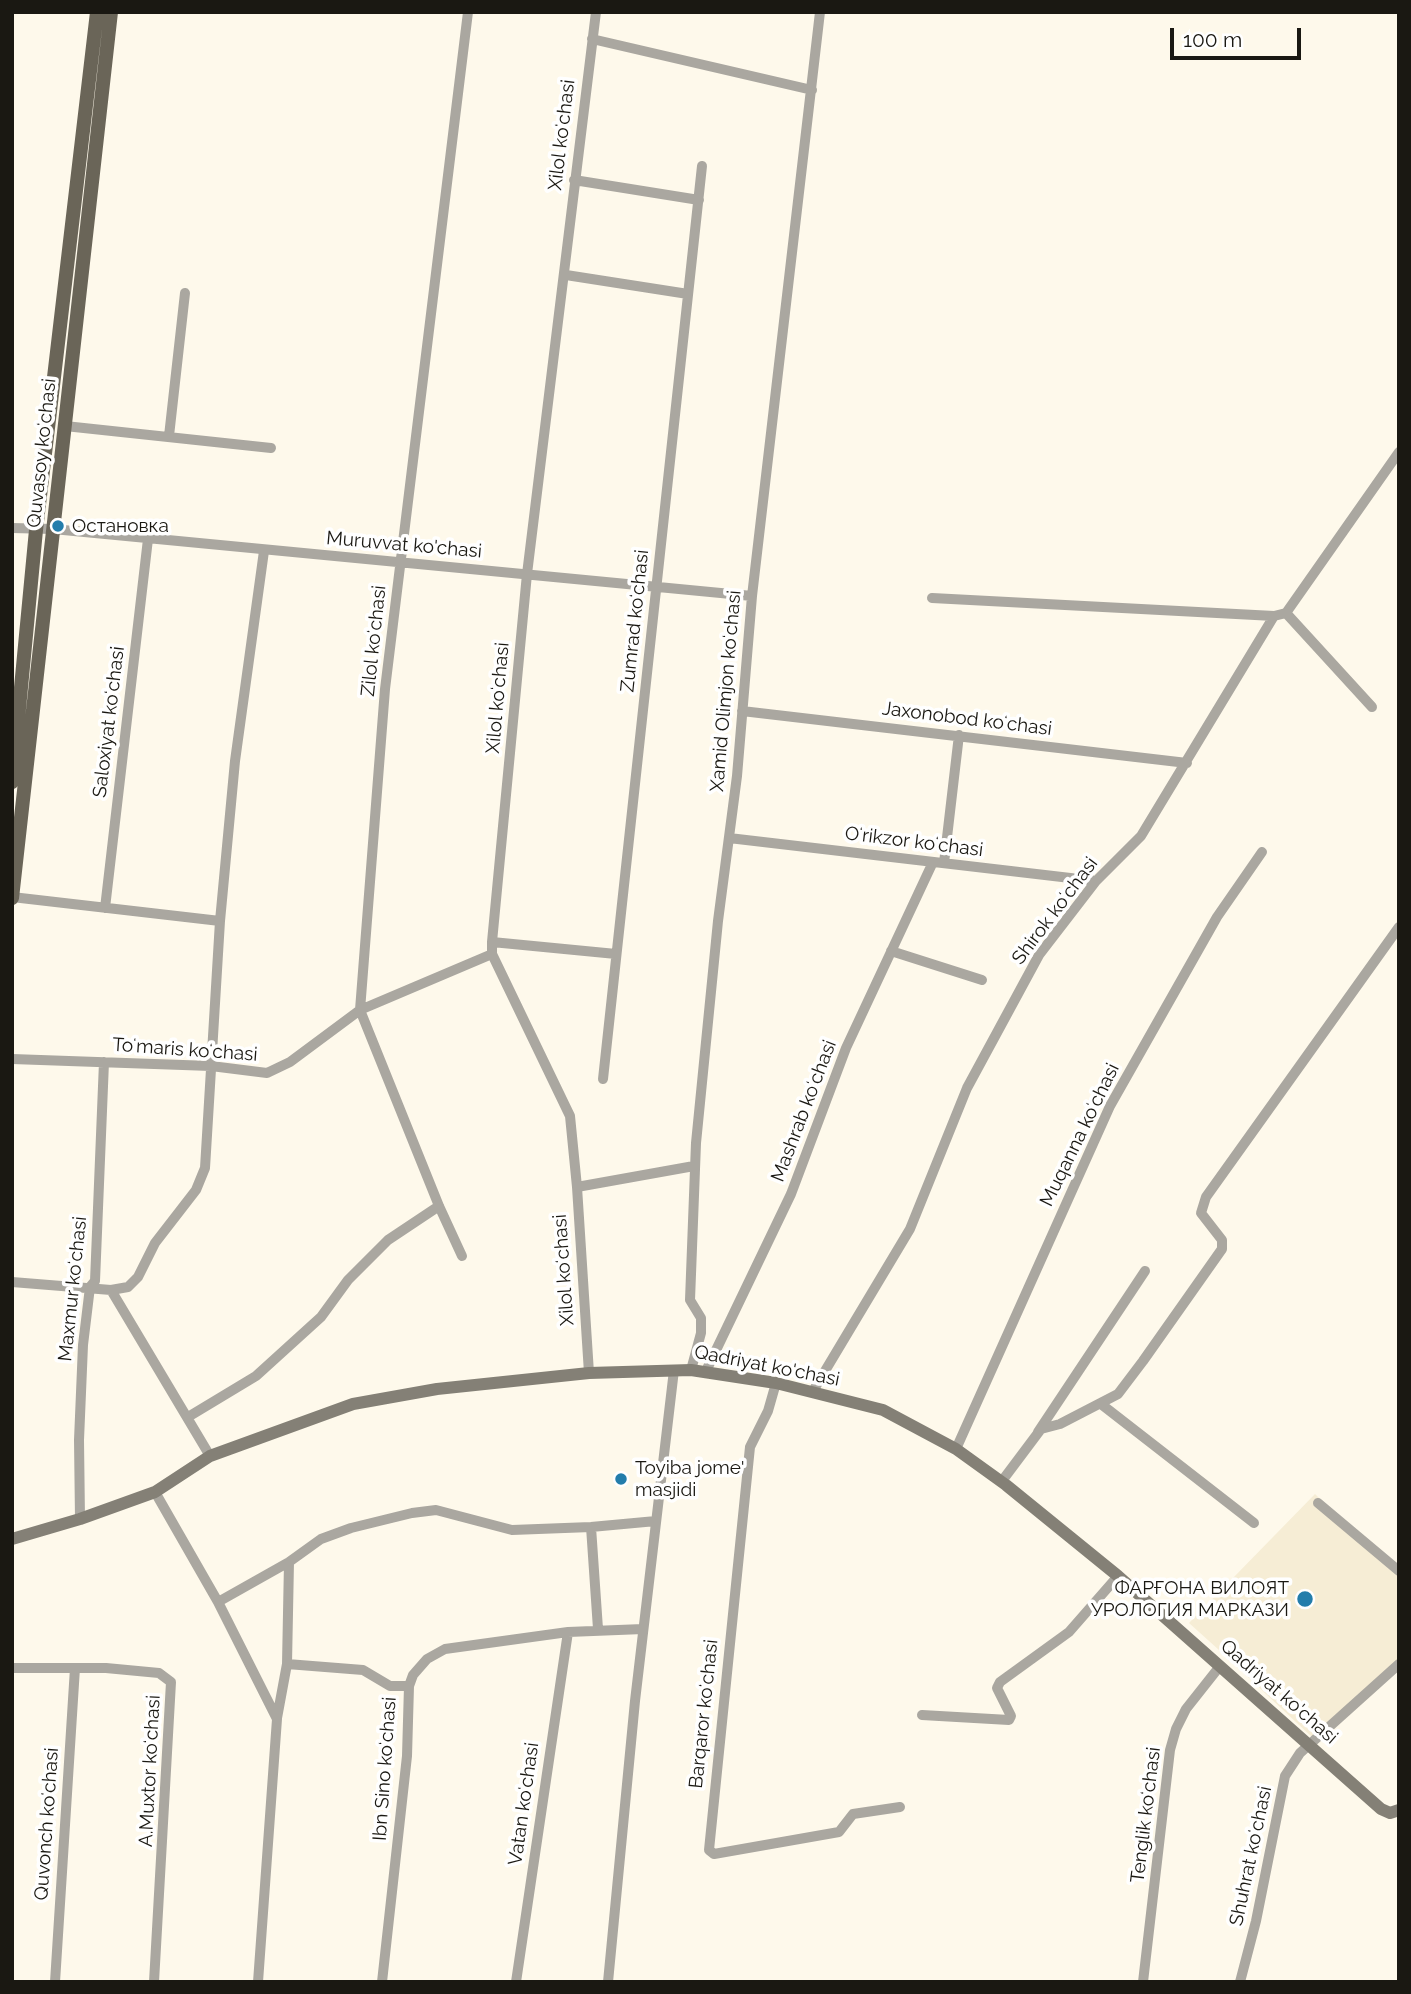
<!DOCTYPE html>
<meta charset="utf-8">
<style>
body{margin:0}
#map{position:relative;width:1411px;height:1994px;overflow:hidden;background:#fef9eb;font-family:Raleway,sans-serif}
canvas{display:block}
.frame{position:absolute;inset:0;border:14px solid #1a1812;pointer-events:none}
.scale{position:absolute;left:1170px;top:28px;width:131px;height:32px;box-sizing:border-box;border:4px solid #1a1812;border-top:0;padding-left:9px;font-size:21px;line-height:24px;white-space:nowrap;color:#1a1812;-webkit-text-stroke:5px #fff;paint-order:stroke}
</style>
<div id="map">
<canvas width="1411" height="1994"></canvas>
<div class="frame"></div>
<div class="scale">100 m</div>
</div>
<script>
const g = document.querySelector('canvas').getContext('2d');
g.lineJoin = 'round';
function fillPath(path, color) {
  g.fillStyle = color;
  g.fill(path, 'evenodd');
}
function poly(rows) {
  const path = new Path2D();
  for (const r of rows) {
    path.moveTo(r[0], r[1]);
    for (let i = 2; i < r.length; i += 2) path.lineTo(r[i], r[i + 1]);
  }
  return path;
}
function trace(path, color, width, dash) {
  g.strokeStyle = color;
  g.lineWidth = width;
  g.lineCap = dash ? 'butt' : 'round';
  g.setLineDash(dash || []);
  g.stroke(path);
}
function write(font, color, halo, rows, align = 'center') {
  g.font = font + ' Raleway,sans-serif';
  g.lineWidth = 7;
  g.setLineDash([]);
  g.textBaseline = 'middle';
  g.strokeStyle = halo;
  g.fillStyle = color;
  for (const [text, x, y, turn = 0] of rows) {
    g.save();
    g.translate(x, y);
    g.rotate((+turn || 0) * Math.PI / 180);
    g.textAlign = isNaN(turn) ? turn : align;
    if (halo) g.strokeText(text, 0, 0);
    g.fillText(text, 0, 0);
    g.restore();
  }
}
fillPath(poly([
 [1315,1494,1399,1576,1399,1660,1313,1738,1236,1666,1243,1658,1229,1645,1226,1643,1219,1650,1189,1623]
]), '#f6edd5');
trace(poly([
 [592,39,812,90],
 [574,180,699,200],
 [566,275,688,294],
 [65,426,271,448],
 [169,436,185,293],
 [12,528,53,529,752,596],
 [932,598,1274,616],
 [1286,613,1372,707],
 [742,711,1187,763],
 [729,838,1096,881],
 [944,863,959,735],
 [12,897,220,921],
 [105,908,148,539],
 [492,942,616,954],
 [891,951,982,980],
 [12,1059,211,1066,267,1073,290,1062,360,1010,492,954],
 [603,1079,702,166],
 [577,1187,694,1166],
 [462,1256,439,1206,360,1010,385,689,468,12],
 [12,1282,111,1290,128,1287,138,1277,155,1243,196,1190,205,1168,220,921,235,761,264,551],
 [111,1290,210,1456],
 [691,1370,701,1333,701,1318,690,1300,696,1143,718,921,737,776,752,596,820,12],
 [706,1371,791,1194,846,1048,933,862],
 [589,1373,577,1187,570,1116,492,954,492,942,527,574,596,12],
 [776,1383,768,1411,750,1447,709,1850,714,1854,839,1832,853,1814,900,1807],
 [813,1391,910,1229,967,1088,1039,955,1096,881,1141,836,1274,616,1286,613,1399,452],
 [1101,1404,1254,1523],
 [188,1417,256,1376,321,1317,348,1280,388,1240,439,1206],
 [1038,1432,1145,1271],
 [956,1449,1110,1106,1217,917,1262,852],
 [1002,1481,1041,1429,1060,1424,1118,1394,1143,1361,1222,1249,1222,1240,1201,1213,1206,1197,1399,927],
 [155,1492,218,1602,277,1719,258,1982],
 [1318,1503,1399,1571],
 [80,1519,79,1440,83,1345,90,1287,95,1281,104,1062],
 [591,1527,598,1629],
 [289,1562,287,1664,363,1670,390,1686,409,1686],
 [218,1602,289,1562,321,1539,351,1528,412,1513,436,1510,512,1530,591,1527,656,1521],
 [12,1668,106,1668,159,1673,171,1682,154,1982],
 [922,1715,1009,1720,1011,1716,997,1688,1000,1682,1069,1632,1118,1576],
 [277,1718,287,1664],
 [55,1982,75,1668],
 [382,1982,407,1756,409,1686,413,1675,427,1659,445,1649,568,1632,643,1629],
 [516,1982,568,1632],
 [608,1982,635,1701,674,1370],
 [1143,1982,1170,1750,1176,1729,1186,1709,1220,1666],
 [1240,1982,1256,1921,1285,1776,1300,1753,1399,1664]
]), '#aaa7a0', 10);
trace(poly([
 [12,1539,80,1519,155,1492,210,1456,353,1404,437,1389,589,1373,691,1370,776,1383,883,1410,956,1449,1006,1485,1118,1576,1381,1809,1390,1813,1399,1810]
]), '#848076', 12);
trace(poly([
 [12,782,36,530,97,12],
 [12,898,111,12]
]), '#6a6558', 14);
for (const [x, y, r, color] of [
 [58,526,7,"#237dab"],
 [621,1479,7,"#237dab"],
 [1305,1599,9,"#237dab"]
]) {
  const dot = new Path2D();
  dot.arc(x, y, r, 0, 2 * Math.PI);
  g.fillStyle = color;
  g.fill(dot);
  trace(dot, '#fff', 2.5);
}
write('19px', '#1a1812', '#fff', [
 ["Xilol koʻchasi",562,135,-83],
 ["Quvasoy koʻchasi",42,453,-84],
 ["Muruvvat ko'chasi",404,545,5],
 ["Zumrad koʻchasi",635,621,-84],
 ["Zilol koʻchasi",374,641,-84],
 ["Xamid Olimjon koʻchasi",726,691,-85],
 ["Xilol koʻchasi",498,698,-85],
 ["Jaxonobod koʻchasi",967,719,7],
 ["Saloxiyat koʻchasi",109,722,-83],
 ["Oʻrikzor koʻchasi",914,842,7],
 ["Shirok koʻchasi",1055,911,-53],
 ["Toʻmaris koʻchasi",185,1050,4],
 ["Mashrab koʻchasi",804,1111,-69],
 ["Muqanna koʻchasi",1080,1135,-64],
 ["Xilol koʻchasi",564,1270,-94],
 ["Maxmur koʻchasi",73,1289,-84],
 ["Qadriyat ko'chasi",767,1366,11],
 ["Qadriyat ko'chasi",1279,1692,41],
 ["Barqaror koʻchasi",704,1714,-84],
 ["Ibn Sino koʻchasi",385,1769,-86],
 ["A.Muxtor koʻchasi",150,1771,-87],
 ["Vatan koʻchasi",524,1804,-82],
 ["Tenglik koʻchasi",1146,1815,-83],
 ["Quvonch koʻchasi",47,1824,-86],
 ["Shuhrat koʻchasi",1251,1856,-78]
]);
write('19px', '#1a1812', '#fff', [
 ["Остановка",72,526],
 ["Toyiba jome'",635,1468],
 ["masjidi",635,1490],
 ["ФАРҒОНА ВИЛОЯТ",1289,1588,"right"],
 ["УРОЛОГИЯ МАРКАЗИ",1289,1610,"right"]
], 'left');
</script>
